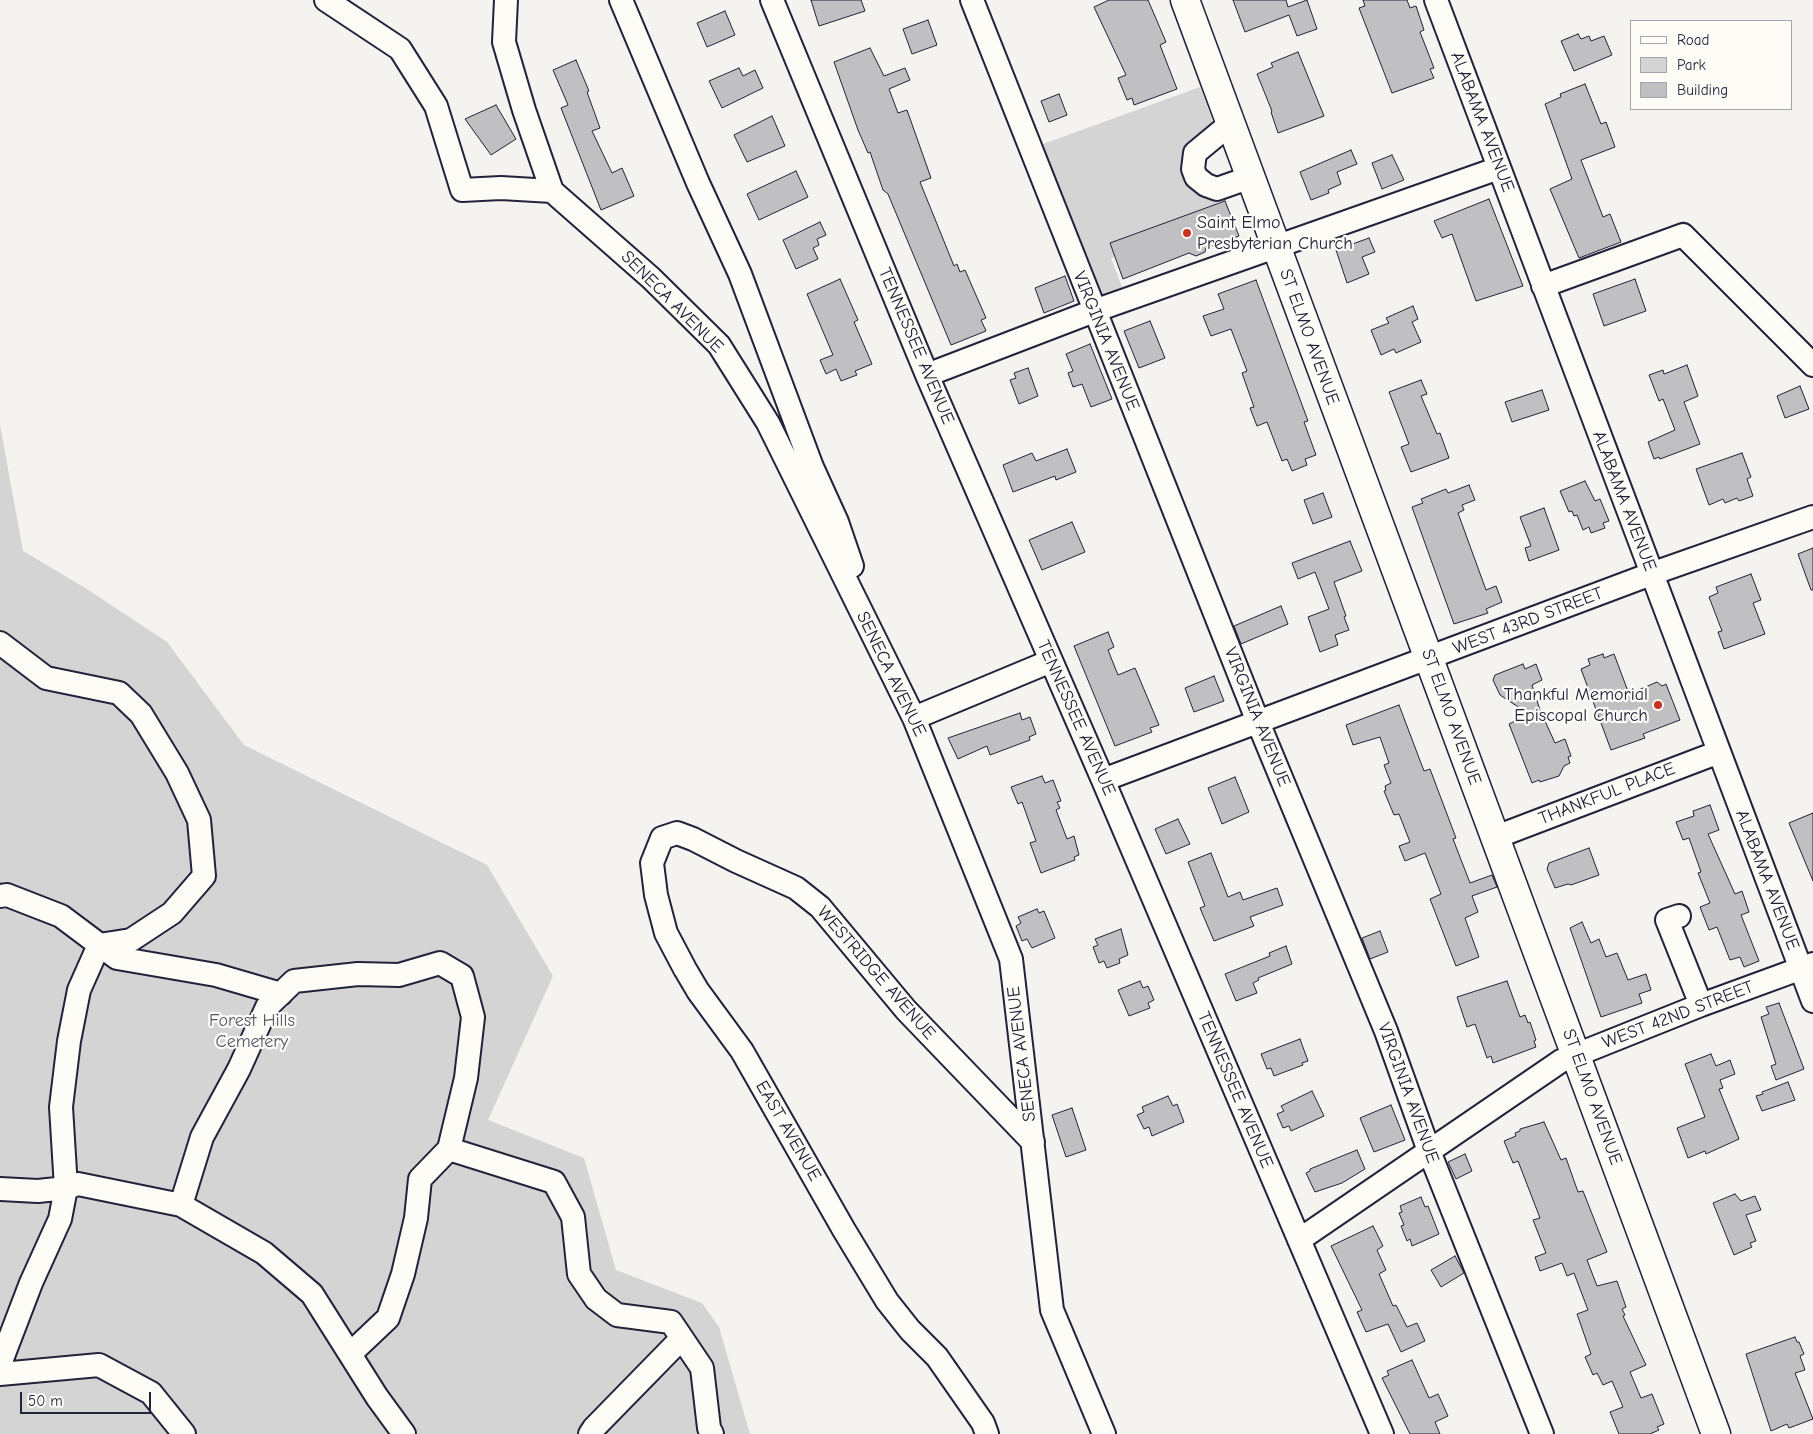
<!DOCTYPE html>
<style>
body{margin:0}
#map{position:relative;width:1813px;height:1434px;overflow:hidden;background:#f4f3ef;font-family:"Comic Neue",sans-serif}
canvas{display:block}
.legend{position:absolute;left:1630px;top:20px;width:162px;height:90px;box-sizing:border-box;background:#fdfcf7;border:1px solid #a5a5ac;margin:0;padding:6px 9px;list-style:none;font-size:15px;color:#22223b}
.legend li{display:flex;align-items:center;gap:10px;height:25px}
.legend b{width:25px;border:1px solid #a5a5ac}
.scale{position:absolute;left:20px;top:1392px;width:131px;height:22px;box-sizing:border-box;border:2px solid #22223b;border-top:0;padding-left:6px;font-size:15px;line-height:18px;white-space:nowrap;color:#22223b;-webkit-text-stroke:4px #fdfcf7;paint-order:stroke}
</style>
<div id="map">
<canvas width="1813" height="1434"></canvas>
<ul class="legend">
<li><b style="height:6px;background:#fdfcf7"></b>Road</li>
<li><b style="height:14px;background:#d5d4d5"></b>Park</li>
<li><b style="height:14px;background:#c0bfc2"></b>Building</li>
</ul>
<div class="scale">50 m</div>
</div>
<script>
const g = document.querySelector('canvas').getContext('2d');
g.lineJoin = 'round';
function fillPath(path, color) {
  g.fillStyle = color;
  g.fill(path, 'evenodd');
}
function poly(rows) {
  const path = new Path2D();
  for (const r of rows) {
    path.moveTo(r[0], r[1]);
    for (let i = 2; i < r.length; i += 2) path.lineTo(r[i], r[i + 1]);
  }
  return path;
}
function trace(path, color, width, dash) {
  g.strokeStyle = color;
  g.lineWidth = width;
  g.lineCap = dash ? 'butt' : 'round';
  g.setLineDash(dash || []);
  g.stroke(path);
}
function write(font, color, halo, rows, align = 'center') {
  g.font = font + ' "Comic Neue",sans-serif';
  g.lineWidth = 4.5;
  g.setLineDash([]);
  g.textBaseline = 'middle';
  g.strokeStyle = halo;
  g.fillStyle = color;
  for (const [text, x, y, turn = 0] of rows) {
    g.save();
    g.translate(x, y);
    g.rotate((+turn || 0) * Math.PI / 180);
    g.textAlign = isNaN(turn) ? turn : align;
    if (halo) g.strokeText(text, 0, 0);
    g.fillText(text, 0, 0);
    g.restore();
  }
}
fillPath(poly([
 [1200,87,1217,133,1194,145,1218,204,1111,243,1115,257,1111,258,1122,287,1101,296,1035,147],
 [0,425,23,551,87,589,167,642,244,745,487,865,553,976,488,1120,584,1158,616,1270,702,1303,719,1327,750,1434,0,1434]
]), '#d5d4d5');
const building = poly([
 [811,0,861,0,865,11,819,26,811,0],
 [1109,0,1148,0,1166,42,1160,45,1177,89,1134,105,1132,98,1127,100,1118,78,1126,75,1094,7,1109,0],
 [1233,0,1286,0,1288,7,1307,0,1317,29,1297,36,1289,15,1245,32,1233,0],
 [1363,0,1407,0,1410,8,1416,6,1424,30,1420,32,1434,68,1430,69,1434,78,1392,93,1359,8,1365,6,1363,0],
 [725,11,735,35,707,47,697,23,725,11],
 [928,20,937,45,912,54,903,29,928,20],
 [1578,34,1581,39,1589,36,1591,41,1604,36,1612,55,1574,71,1561,41,1578,34],
 [870,48,884,76,905,68,910,80,889,89,898,113,907,110,931,178,920,182,954,266,957,264,960,272,965,270,986,318,981,320,986,331,951,345,888,194,883,190,870,152,868,153,858,130,834,62,870,48],
 [1298,52,1324,116,1278,133,1271,112,1272,111,1257,74,1273,67,1271,63,1298,52],
 [576,60,589,91,587,92,600,128,592,131,612,173,622,168,634,196,601,210,561,108,568,105,553,70,576,60],
 [739,68,743,76,755,70,763,88,722,108,709,81,739,68],
 [1585,84,1601,124,1606,122,1615,147,1581,160,1603,217,1610,214,1621,242,1579,258,1550,189,1572,179,1545,104,1561,97,1560,94,1585,84],
 [1059,94,1067,115,1049,122,1041,101,1059,94],
 [496,105,516,139,491,155,465,119,496,105],
 [772,116,785,146,747,162,734,135,772,116],
 [1351,150,1357,164,1337,172,1341,184,1328,190,1329,193,1311,200,1300,172,1351,150],
 [1392,155,1404,180,1382,189,1372,163,1392,155],
 [796,171,808,197,759,220,747,194,796,171],
 [1489,199,1523,286,1476,301,1452,234,1442,238,1434,221,1489,199],
 [1225,201,1239,236,1206,248,1205,252,1196,256,1189,253,1123,279,1110,243,1225,201],
 [820,222,826,235,817,239,819,245,813,248,818,259,796,269,783,240,820,222],
 [1369,238,1375,252,1362,257,1369,274,1347,283,1336,250,1369,238],
 [1065,276,1074,301,1044,313,1035,288,1065,276],
 [840,279,858,320,854,322,872,364,855,371,857,375,841,381,836,369,826,374,820,360,833,355,807,294,840,279],
 [1635,279,1646,311,1604,326,1593,294,1635,279],
 [1256,280,1308,421,1304,422,1316,455,1305,459,1307,465,1292,471,1287,459,1282,461,1267,422,1257,426,1250,408,1254,407,1242,373,1247,371,1231,329,1211,336,1203,316,1224,309,1218,294,1256,280],
 [1413,306,1418,319,1412,322,1421,342,1396,353,1394,349,1381,355,1371,330,1389,323,1386,318,1413,306],
 [1150,321,1165,358,1139,368,1124,331,1150,321],
 [1090,344,1112,399,1091,407,1082,384,1073,387,1068,373,1073,371,1066,354,1090,344],
 [1687,365,1698,396,1684,402,1700,444,1660,459,1659,457,1654,459,1648,442,1675,430,1663,399,1659,401,1649,375,1663,370,1664,374,1687,365],
 [1028,368,1038,396,1019,404,1010,380,1016,378,1014,373,1028,368],
 [1421,380,1427,394,1421,396,1437,434,1440,433,1449,458,1411,472,1401,447,1409,444,1389,392,1421,380],
 [1800,386,1809,409,1785,418,1777,396,1800,386],
 [1542,390,1549,410,1512,422,1505,402,1542,390],
 [1067,449,1076,472,1056,480,1055,476,1013,492,1003,465,1032,453,1036,461,1067,449],
 [1742,453,1751,477,1747,479,1753,496,1739,501,1737,498,1725,503,1723,499,1709,505,1696,469,1742,453],
 [1585,481,1595,501,1600,499,1609,521,1603,523,1605,528,1591,533,1589,527,1583,530,1577,515,1574,516,1572,511,1569,512,1560,491,1585,481],
 [1469,485,1475,500,1462,505,1464,510,1458,513,1486,590,1496,586,1502,602,1486,609,1488,613,1454,624,1412,507,1423,503,1421,499,1446,489,1448,493,1469,485],
 [1323,493,1332,517,1313,524,1304,500,1323,493],
 [1544,508,1559,550,1529,561,1525,548,1531,546,1520,517,1544,508],
 [1072,522,1085,552,1042,570,1029,540,1072,522],
 [1350,541,1362,571,1334,582,1346,616,1344,617,1349,630,1335,635,1338,645,1320,652,1308,617,1329,609,1315,572,1298,579,1292,563,1350,541],
 [1813,548,1813,590,1811,590,1798,554,1813,548],
 [1751,574,1761,600,1753,603,1765,634,1724,649,1718,632,1722,631,1709,597,1718,593,1716,587,1751,574],
 [1281,606,1288,624,1241,644,1234,626,1281,606],
 [1108,632,1114,647,1108,650,1118,675,1135,668,1159,725,1150,728,1152,732,1115,746,1074,646,1108,632],
 [1603,654,1604,658,1614,654,1629,694,1657,682,1662,686,1666,684,1680,720,1643,734,1645,738,1611,750,1581,669,1590,665,1588,659,1603,654],
 [1523,664,1525,669,1536,664,1542,680,1532,685,1540,710,1555,743,1565,739,1571,756,1568,757,1570,763,1564,766,1559,776,1540,782,1539,780,1532,783,1509,724,1529,714,1500,695,1493,680,1495,675,1523,664],
 [1214,676,1224,701,1194,712,1185,688,1214,676],
 [1399,705,1424,771,1430,769,1456,838,1453,839,1470,883,1492,875,1497,887,1472,896,1478,912,1465,918,1479,957,1456,966,1430,899,1441,894,1425,853,1405,861,1399,846,1410,842,1399,814,1394,815,1384,791,1386,790,1385,786,1391,783,1384,765,1389,763,1380,737,1353,745,1346,725,1399,705],
 [1020,713,1022,720,1030,717,1036,734,1029,737,1030,740,990,755,987,746,958,759,948,738,1020,713],
 [1042,776,1045,783,1053,780,1061,801,1057,802,1060,808,1056,810,1067,839,1074,836,1079,855,1074,857,1075,860,1041,873,1030,843,1036,841,1022,802,1018,804,1011,787,1042,776],
 [1235,777,1249,812,1222,824,1208,788,1235,777],
 [1710,805,1719,830,1708,834,1735,894,1742,891,1749,912,1741,915,1759,961,1744,967,1740,957,1730,960,1717,927,1709,930,1700,907,1710,903,1698,873,1701,872,1689,838,1683,840,1676,822,1694,816,1693,811,1710,805],
 [1813,813,1813,881,1789,823,1813,813],
 [1178,819,1190,844,1166,854,1155,829,1178,819],
 [1589,848,1599,875,1571,885,1568,884,1555,888,1547,869,1549,863,1589,848],
 [1211,853,1228,897,1240,892,1243,900,1277,888,1283,905,1250,917,1254,926,1214,941,1200,908,1205,906,1188,862,1211,853],
 [1037,909,1039,913,1044,911,1055,938,1032,948,1027,939,1022,941,1016,926,1021,923,1018,917,1037,909],
 [1582,922,1591,943,1599,939,1606,957,1617,953,1628,980,1646,974,1651,990,1639,994,1642,1003,1601,1017,1570,928,1582,922],
 [1121,929,1128,955,1119,959,1120,963,1107,968,1104,961,1099,963,1093,947,1098,945,1095,939,1121,929],
 [1380,931,1388,952,1370,959,1362,938,1380,931],
 [1286,946,1292,964,1258,978,1259,980,1253,983,1257,993,1236,1001,1225,974,1270,956,1269,953,1286,946],
 [1140,981,1143,988,1148,986,1154,1000,1148,1003,1150,1008,1129,1016,1118,990,1140,981],
 [1507,981,1520,1017,1525,1015,1528,1023,1530,1022,1536,1040,1534,1041,1536,1047,1493,1063,1491,1056,1487,1058,1475,1024,1467,1027,1457,997,1507,981],
 [1779,1003,1804,1069,1776,1080,1771,1066,1776,1064,1761,1017,1769,1014,1766,1007,1779,1003],
 [1300,1039,1308,1061,1302,1063,1303,1065,1274,1076,1271,1068,1267,1069,1261,1054,1300,1039],
 [1711,1054,1716,1066,1730,1060,1735,1074,1720,1080,1723,1088,1719,1089,1739,1139,1706,1154,1705,1151,1688,1158,1677,1128,1705,1117,1685,1064,1711,1054],
 [1788,1082,1795,1100,1762,1111,1756,1096,1763,1094,1762,1092,1788,1082],
 [1312,1091,1324,1116,1291,1131,1289,1126,1283,1128,1277,1114,1284,1111,1281,1106,1312,1091],
 [1168,1096,1173,1106,1177,1104,1184,1122,1152,1136,1149,1127,1144,1129,1137,1115,1144,1112,1142,1107,1168,1096],
 [1391,1105,1405,1140,1374,1152,1360,1118,1391,1105],
 [1072,1108,1086,1150,1066,1157,1052,1115,1072,1108],
 [1544,1122,1561,1160,1566,1158,1578,1192,1583,1191,1607,1252,1587,1260,1597,1286,1617,1281,1626,1307,1622,1309,1625,1315,1623,1316,1646,1365,1630,1372,1641,1398,1652,1394,1664,1424,1657,1427,1659,1430,1650,1434,1619,1434,1610,1412,1623,1407,1612,1381,1603,1385,1597,1373,1593,1375,1585,1357,1591,1354,1577,1314,1588,1310,1574,1273,1567,1276,1562,1263,1540,1271,1535,1257,1546,1253,1533,1220,1540,1218,1518,1161,1513,1163,1504,1141,1516,1136,1515,1133,1520,1131,1520,1129,1544,1122],
 [1357,1150,1365,1169,1342,1183,1315,1192,1306,1173,1310,1171,1310,1169,1357,1150],
 [1465,1154,1472,1171,1456,1179,1448,1162,1465,1154],
 [1735,1194,1741,1201,1755,1196,1761,1210,1746,1215,1756,1241,1750,1243,1752,1247,1734,1255,1713,1203,1735,1194],
 [1421,1197,1425,1207,1428,1206,1439,1234,1412,1246,1410,1239,1407,1241,1401,1226,1404,1225,1399,1213,1402,1212,1400,1206,1421,1197],
 [1373,1226,1383,1246,1377,1250,1386,1270,1379,1274,1393,1306,1396,1305,1407,1327,1417,1323,1425,1341,1401,1352,1388,1324,1366,1332,1357,1312,1362,1310,1331,1246,1373,1226],
 [1455,1256,1464,1273,1441,1287,1431,1270,1455,1256],
 [1795,1337,1797,1342,1799,1342,1804,1354,1800,1356,1805,1370,1795,1373,1813,1419,1789,1428,1787,1424,1771,1431,1746,1354,1795,1337],
 [1412,1360,1429,1398,1438,1394,1448,1416,1435,1422,1440,1434,1410,1434,1382,1378,1389,1375,1387,1371,1412,1360]
]);
fillPath(building, '#c0bfc2');
trace(building, '#22223b', 1);
const minor = poly([
 [326,0,400,49,436,106,462,190,501,188,552,191],
 [506,0,504,42,524,110,552,191,651,278,719,345,768,423,914,718,1011,959,1052,1310,1104,1434],
 [621,0,698,183,740,274,812,467,837,522,852,566],
 [772,0,927,375,1103,780,1382,1434],
 [972,0,1258,722,1386,1031,1429,1151,1542,1434],
 [1436,0,1813,1001],
 [1230,124,1195,153,1193,169,1196,177,1206,185,1217,189,1251,177],
 [1543,286,1683,235,1813,365],
 [927,375,1094,311,1499,168],
 [0,643,46,678,119,693,141,714,177,773,199,820,204,876,172,913,131,940,99,945,79,990,69,1041,61,1107,66,1188,38,1191,0,1189],
 [914,718,1051,661],
 [1103,780,1651,574,1813,517],
 [1496,837,1719,752],
 [0,896,7,895,61,916,117,958,216,975,281,994],
 [1679,916,1667,920,1701,1005],
 [181,1205,202,1137,239,1069,267,1007,294,981,358,974,399,975,440,963,462,976,473,1017,466,1078,449,1149,554,1182,573,1217,579,1274,596,1299,617,1315,671,1322,702,1368,709,1428,712,1434],
 [1299,1240,1561,1061,1701,1005,1813,964],
 [350,1354,388,1318,403,1274,416,1218,420,1179,449,1149],
 [0,1364,31,1283,60,1219,66,1188,78,1184,181,1205,264,1253,312,1294,377,1397,404,1434],
 [0,1374,99,1365,151,1393,184,1434],
 [590,1434,594,1428,681,1339],
 [987,1434,983,1423,937,1357,910,1330,887,1301,844,1230,742,1051,698,991,685,969,666,933,656,895,652,863,662,838,677,833,693,839,736,861,796,888,820,907,906,1010,1033,1142]
]);
const major = poly([
 [1185,0,1716,1434]
]);
trace(minor, '#22223b', 26);
trace(major, '#22223b', 31);
trace(minor, '#fdfcf7', 22);
trace(major, '#fdfcf7', 28);
for (const [x, y, r, color] of [
 [1187,233,5,"#c8321e"],
 [1658,705,5,"#c8321e"]
]) {
  const dot = new Path2D();
  dot.arc(x, y, r, 0, 2 * Math.PI);
  g.fillStyle = color;
  g.fill(dot);
  trace(dot, '#fdfcf7', 2);
}
write('18px', '#22223b', '#fdfcf7', [
 ["ALABAMA AVENUE",1482,122,69],
 ["SENECA AVENUE",672,302,45],
 ["ST ELMO AVENUE",1309,337,70],
 ["VIRGINIA AVENUE",1106,341,68],
 ["TENNESSEE AVENUE",916,346,67],
 ["ALABAMA AVENUE",1624,501,69],
 ["WEST 43RD STREET",1528,621,-21],
 ["SENECA AVENUE",891,674,64],
 ["VIRGINIA AVENUE",1257,717,68],
 ["ST ELMO AVENUE",1451,717,70],
 ["TENNESSEE AVENUE",1076,718,66],
 ["THANKFUL PLACE",1607,794,-21],
 ["ALABAMA AVENUE",1767,880,69],
 ["WESTRIDGE AVENUE",876,973,49],
 ["WEST 42ND STREET",1678,1015,-21],
 ["SENECA AVENUE",1022,1054,-97],
 ["TENNESSEE AVENUE",1235,1090,67],
 ["VIRGINIA AVENUE",1408,1093,70],
 ["ST ELMO AVENUE",1592,1097,70],
 ["EAST AVENUE",788,1131,60]
]);
write('18px', '#22223b', '#fdfcf7', [
 ["Saint Elmo",1197,223],
 ["Presbyterian Church",1197,244],
 ["Thankful Memorial",1648,695,"right"],
 ["Episcopal Church",1648,716,"right"]
], 'left');
write('18px', '#585769', '#fdfcf7', [
 ["Forest Hills",252,1021],
 ["Cemetery",252,1042]
]);
</script>
